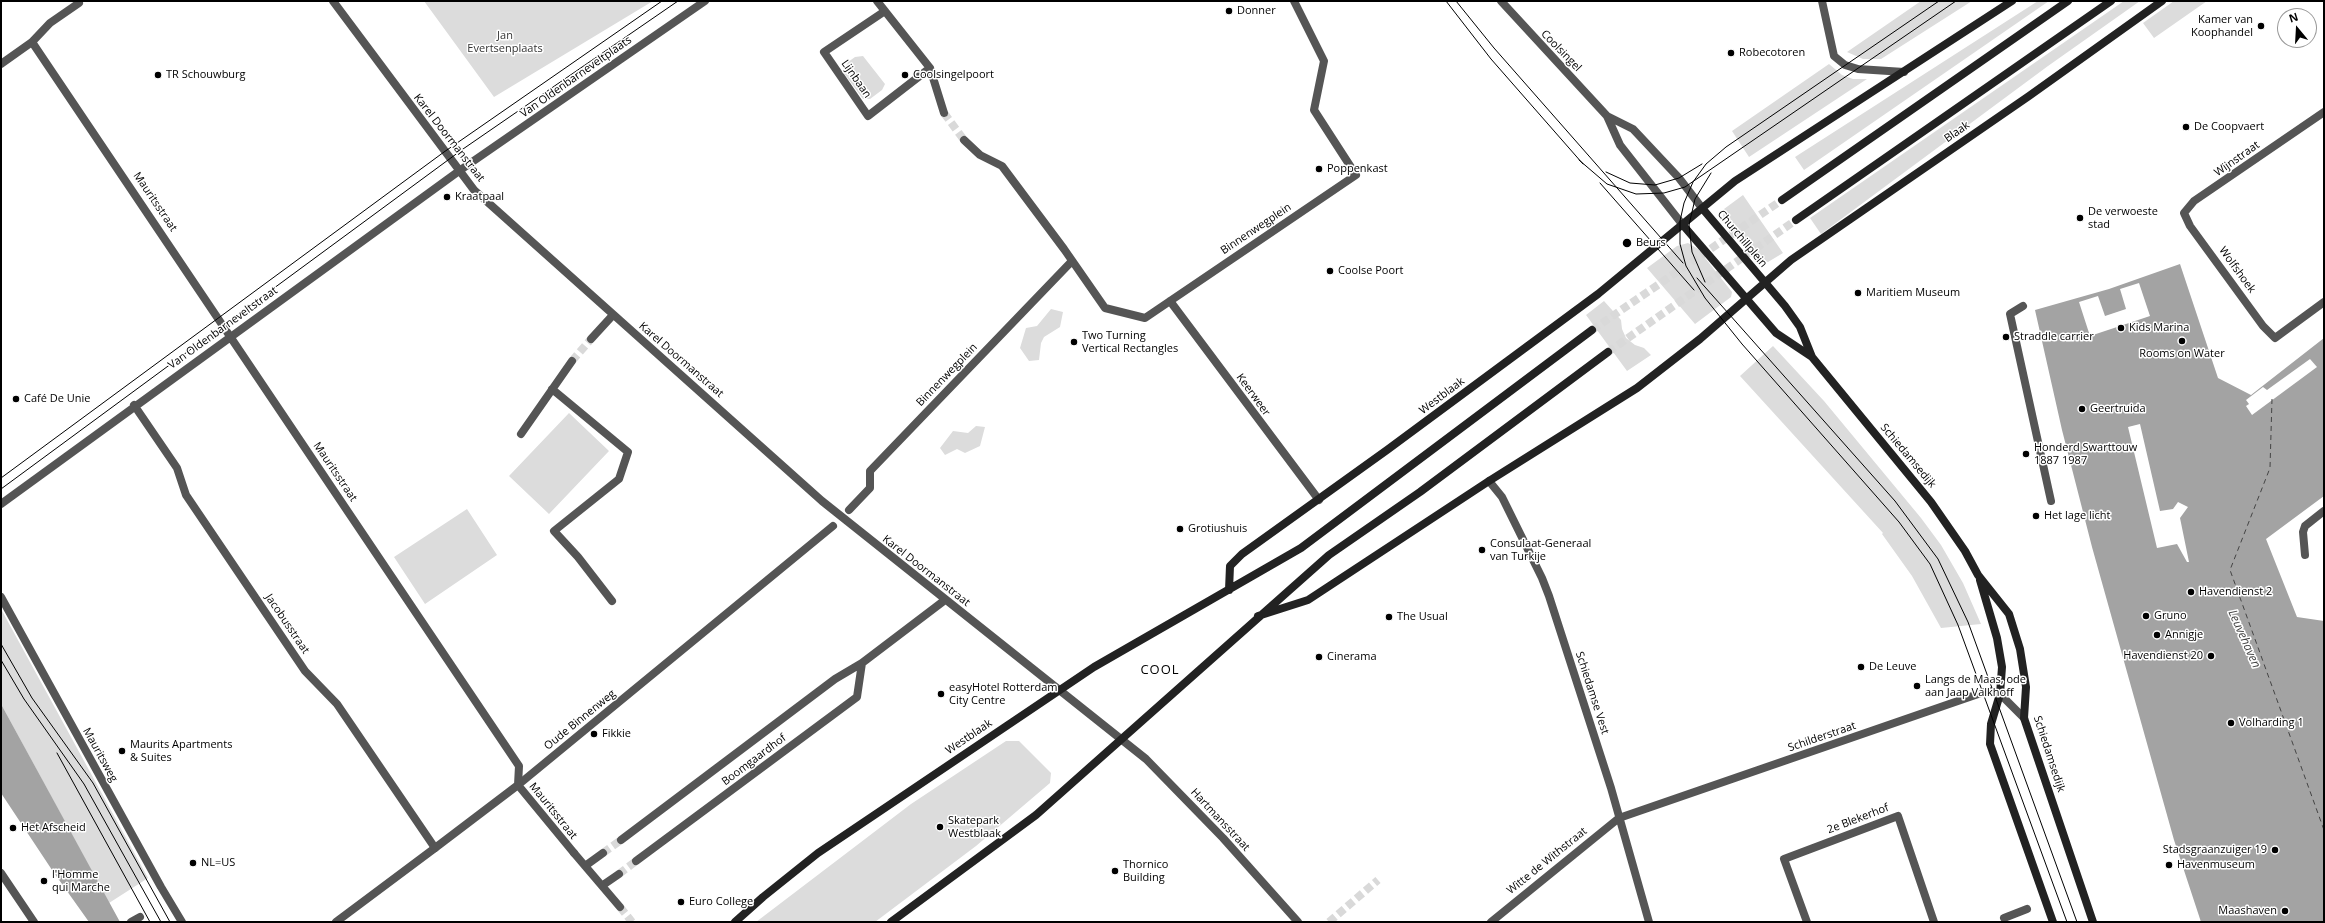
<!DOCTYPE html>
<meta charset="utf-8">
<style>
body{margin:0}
#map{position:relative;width:2325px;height:923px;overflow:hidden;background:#fff;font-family:"Open Sans",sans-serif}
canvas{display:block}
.frame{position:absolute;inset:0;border:2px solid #000;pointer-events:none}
.north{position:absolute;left:2277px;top:8px;width:40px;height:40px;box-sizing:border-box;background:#fff;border:1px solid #999;border-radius:50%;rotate:342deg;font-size:11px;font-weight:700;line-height:16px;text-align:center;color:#000}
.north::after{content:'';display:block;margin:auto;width:14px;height:18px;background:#000;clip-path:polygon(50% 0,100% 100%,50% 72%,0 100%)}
</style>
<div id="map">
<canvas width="2325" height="923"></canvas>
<div class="frame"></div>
<div class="north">N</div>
</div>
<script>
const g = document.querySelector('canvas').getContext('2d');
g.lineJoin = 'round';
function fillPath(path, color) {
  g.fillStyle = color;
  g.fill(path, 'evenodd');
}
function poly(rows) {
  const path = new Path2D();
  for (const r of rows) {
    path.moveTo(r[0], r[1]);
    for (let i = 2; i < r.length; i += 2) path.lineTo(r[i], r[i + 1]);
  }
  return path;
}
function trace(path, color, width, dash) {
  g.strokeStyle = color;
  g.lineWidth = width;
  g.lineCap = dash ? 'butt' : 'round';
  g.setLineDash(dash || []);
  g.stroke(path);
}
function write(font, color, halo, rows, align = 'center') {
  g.font = font + ' "Open Sans",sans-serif';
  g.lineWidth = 3;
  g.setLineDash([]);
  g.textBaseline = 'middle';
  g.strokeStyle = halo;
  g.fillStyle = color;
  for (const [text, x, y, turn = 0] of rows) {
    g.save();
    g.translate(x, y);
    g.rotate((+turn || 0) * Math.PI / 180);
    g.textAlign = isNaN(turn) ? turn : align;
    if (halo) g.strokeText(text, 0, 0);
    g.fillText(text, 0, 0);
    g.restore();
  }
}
fillPath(poly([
 [424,1,653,1,494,97],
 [1921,1,1972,1,1881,59,1863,59,1847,52],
 [2038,1,2049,1,1804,170,1795,157],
 [2124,1,2140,1,2048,66,1821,234,1810,218],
 [2174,1,2207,1,2154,38,2143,23],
 [863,56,885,84,882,90,870,99,863,99,843,72,848,62,855,57],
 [1829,64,1842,75,1853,79,1867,79,1749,157,1732,131],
 [1743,195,1783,253,1768,262,1760,260,1723,217,1724,209],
 [1688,243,1698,249,1732,292,1731,297,1695,324,1647,268,1677,246],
 [1604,301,1621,320,1622,329,1626,338,1635,345,1644,348,1651,355,1627,371,1586,315],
 [1051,309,1063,312,1060,327,1044,337,1041,343,1039,360,1029,361,1020,348,1026,328,1037,326],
 [1773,346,1824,401,1921,518,1941,545,1963,583,1981,624,1941,628,1912,576,1882,534,1883,533,1740,376],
 [569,413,609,451,549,514,509,476],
 [976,426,985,427,980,446,965,453,957,449,945,455,940,448,953,431,968,433],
 [467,509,497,555,425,604,394,557],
 [1,609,148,878,109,903,1,704],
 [1006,741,1019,741,1051,773,1050,783,976,846,875,922,756,922,911,804]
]), '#dcdcdc');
fillPath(poly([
 [2180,264,2218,378,2251,395,2324,338,2324,496,2266,539,2297,617,2324,621,2324,922,2201,922,2174,840,2092,547,2062,430,2035,310,2109,289],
 [1,704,120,922,89,922,52,870,1,793]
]), '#a3a3a3');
fillPath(poly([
 [2139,283,2150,316,2090,336,2079,302,2098,296,2105,316,2126,309,2120,289],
 [2310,359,2317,367,2252,415,2246,406,2249,404,2246,400,2263,387,2267,390],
 [2140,424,2160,511,2173,509,2178,502,2188,507,2180,518,2189,562,2187,562,2177,544,2157,548,2128,427]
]), '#fff');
trace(poly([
 [2272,399,2270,468,2230,570,2324,830]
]), '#444', 1, [5, 4]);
trace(poly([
 [944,113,964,140],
 [1329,922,1378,880]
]), '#d9d9d9', 8, [8, 4]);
trace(poly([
 [572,361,591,339],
 [603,853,621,840],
 [619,874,636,861],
 [620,907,632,922]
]), '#d9d9d9', 8, [8, 4]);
trace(poly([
 [1592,330,1782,200],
 [1608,352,1796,220]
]), '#d9d9d9', 8, [8, 4]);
trace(poly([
 [877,1,930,68,944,113],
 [885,11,824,52,868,116,930,68],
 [964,140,980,155,1002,166,1064,249,1105,308,1145,318,1356,175,1314,110,1324,61,1294,1],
 [459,171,705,1],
 [1170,301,1319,500],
 [2023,306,2010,314,2051,501],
 [849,510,870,488,870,471,1072,261],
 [574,853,518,785,833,526],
 [2004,918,2027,909],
 [131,922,140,917],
 [336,922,435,848]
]), '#555', 8);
trace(poly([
 [333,1,474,190,822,501,1146,759,1223,838,1298,922],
 [1822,1,1834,56,1845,65,1858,69,1904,72],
 [32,42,519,766,518,785,435,848,337,704,305,671,186,495,177,468,134,405],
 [1,64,32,42,50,23,79,3],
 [2324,112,2194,201,2184,213,2190,226,2263,326,2275,338,2324,302],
 [591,339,613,315],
 [552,389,628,452,619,479,554,531,578,557,612,601],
 [521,434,572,361],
 [1489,481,1502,497,1542,578,1549,596,1611,788,1649,922],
 [1,504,459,171],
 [2305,555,2303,532,2305,526,2324,511],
 [621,840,835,679,862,663],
 [574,853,620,907],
 [636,861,857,697,862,663,945,600],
 [585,866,603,853],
 [603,885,619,874],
 [1491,922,1619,818,1984,692,1993,691,2000,694,2024,718],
 [1807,922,1784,859,1898,816,1934,922]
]), '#555', 8);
trace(poly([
 [1501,1,1607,116,1620,145,1682,224],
 [1607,116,1633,129,1679,178,1702,208],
 [1,597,161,887,182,922],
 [1,873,34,922]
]), '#555', 8);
trace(poly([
 [1782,200,2068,1],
 [1702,208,1785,306,1800,327,1812,357],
 [1796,220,2111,1],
 [1682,224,1776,333,1812,357,1931,502,1965,551,1978,575,2009,614,2020,649,2026,687,2024,718,2093,922],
 [1980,580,1997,638,2002,667,2000,694,1991,724,1990,744,2053,922],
 [1229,590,1230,566,1242,554,1387,450,1598,294,1735,181,2012,1],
 [1258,616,1308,600,1489,481,1637,388,1700,339,1791,260,2029,96,2162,1],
 [735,922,763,897,818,853,1094,667,1301,548,1592,330],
 [891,922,1036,815,1329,555,1420,492,1608,352]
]), '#222', 8);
trace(poly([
 [1446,1,1491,59,1583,164],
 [1456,1,1494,48,1683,263],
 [1939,1,1726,147,1706,164,1693,182,1684,203,1680,221,1680,244,1686,266,1705,298,1742,344,1899,522,1930,564,1958,625,2067,922],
 [1579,160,1607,184,1636,194,1664,193,1685,187,1956,1],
 [1606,172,1630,183,1655,185,1679,178,1702,164],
 [1600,183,1694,290],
 [1697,278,1895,501,1938,559,1968,622,2077,922],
 [1705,282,1692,252,1689,225,1695,199,1711,173],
 [1,478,444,152,662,1],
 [1,489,463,149,678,1],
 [1,644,32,698,93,783,170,922],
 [1,660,24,699,84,784,161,922],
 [57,753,150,922]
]), '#000', 1);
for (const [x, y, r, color] of [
 [1229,11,4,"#000"],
 [2261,26,4,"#000"],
 [1731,53,4,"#000"],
 [158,75,4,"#000"],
 [905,75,4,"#000"],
 [2186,127,4,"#000"],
 [1319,169,4,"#000"],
 [447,197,4,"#000"],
 [2080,218,4,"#000"],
 [1627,243,5,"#000"],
 [1330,271,4,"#000"],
 [1858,293,4,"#000"],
 [2121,328,4,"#000"],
 [2006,337,4,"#000"],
 [2182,341,4,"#000"],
 [1074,342,4,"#000"],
 [16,399,4,"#000"],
 [2082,409,4,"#000"],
 [2026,454,4,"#000"],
 [2036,516,4,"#000"],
 [1180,529,4,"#000"],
 [1482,550,4,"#000"],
 [2191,592,4,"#000"],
 [2146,616,4,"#000"],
 [1389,617,4,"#000"],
 [2157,635,4,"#000"],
 [2211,656,4,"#000"],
 [1319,657,4,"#000"],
 [1861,667,4,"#000"],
 [1917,686,4,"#000"],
 [941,694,4,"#000"],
 [2231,723,4,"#000"],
 [594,734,4,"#000"],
 [122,751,4,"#000"],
 [940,827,4,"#000"],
 [13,828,4,"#000"],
 [2275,850,4,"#000"],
 [193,863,4,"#000"],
 [2169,865,4,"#000"],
 [1115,871,4,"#000"],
 [44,881,4,"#000"],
 [681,902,4,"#000"],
 [2285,911,4,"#000"]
]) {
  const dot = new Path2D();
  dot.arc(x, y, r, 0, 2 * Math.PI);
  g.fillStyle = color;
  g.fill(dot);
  trace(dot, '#fff', 1.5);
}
write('11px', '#000', '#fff', [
 ["Donner",1237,11],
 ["Kamer van",2253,20,"right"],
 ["Koophandel",2253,33,"right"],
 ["Robecotoren",1739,53],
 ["TR Schouwburg",166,75],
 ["Coolsingelpoort",913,75],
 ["De Coopvaert",2194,127],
 ["Poppenkast",1327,169],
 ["Kraatpaal",455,197],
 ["De verwoeste",2088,212],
 ["stad",2088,225],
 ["Beurs",1636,243],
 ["Coolse Poort",1338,271],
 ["Maritiem Museum",1866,293],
 ["Kids Marina",2129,328],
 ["Two Turning",1082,336],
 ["Vertical Rectangles",1082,349],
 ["Straddle carrier",2014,337],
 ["Rooms on Water",2182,354,"center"],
 ["Café De Unie",24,399],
 ["Geertruida",2090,409],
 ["Honderd Swarttouw",2034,448],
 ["1887 1987",2034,461],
 ["Het lage licht",2044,516],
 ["Grotiushuis",1188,529],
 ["Consulaat-Generaal",1490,544],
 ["van Turkije",1490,557],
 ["Havendienst 2",2199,592],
 ["Gruno",2154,616],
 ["The Usual",1397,617],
 ["Annigje",2165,635],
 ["Havendienst 20",2203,656,"right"],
 ["Cinerama",1327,657],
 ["De Leuve",1869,667],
 ["Langs de Maas, ode",1925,680],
 ["aan Jaap Valkhoff",1925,693],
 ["easyHotel Rotterdam",949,688],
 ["City Centre",949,701],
 ["Volharding 1",2239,723],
 ["Fikkie",602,734],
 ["Maurits Apartments",130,745],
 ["& Suites",130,758],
 ["Skatepark",948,821],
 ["Westblaak",948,834],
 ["Het Afscheid",21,828],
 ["Stadsgraanzuiger 19",2267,850,"right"],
 ["NL=US",201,863],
 ["Thornico",1123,865],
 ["Building",1123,878],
 ["Havenmuseum",2177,865],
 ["l'Homme",52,875],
 ["qui Marche",52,888],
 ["Euro College",689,902],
 ["Maashaven",2277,911,"right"]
], 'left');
write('11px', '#333', '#fff', [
 ["Jan",505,36],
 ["Evertsenplaats",505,49]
]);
write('11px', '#000', '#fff', [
 ["Coolsingel",1561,51,46],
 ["Van Oldenbarneveltplaats",576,77,-35],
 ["Lijnbaan",856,79,55],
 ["Blaak",1957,132,-35],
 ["Karel Doormanstraat",449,138,52],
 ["Wijnstraat",2237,159,-35],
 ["Mauritsstraat",155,202,56],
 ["Binnenwegplein",1256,229,-34],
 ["Churchillplein",1742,239,50],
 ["Wolfshoek",2237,270,54],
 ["Van Oldenbarneveltstraat",223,328,-36],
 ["Karel Doormanstraat",681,360,41],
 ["Binnenwegplein",947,375,-46],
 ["Keerweer",1253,395,54],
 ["Westblaak",1442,396,-37],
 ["Schiedamsedijk",1908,456,50],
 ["Mauritsstraat",335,472,56],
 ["Karel Doormanstraat",926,571,38],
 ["Jacobusstraat",287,624,56],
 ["Schiedamse Vest",1592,693,72],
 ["Oude Binnenweg",580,720,-39],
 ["Westblaak",969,737,-34],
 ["Schilderstraat",1822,737,-19],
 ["Schiedamsedijk",2049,754,72],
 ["Mauritsweg",100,755,61],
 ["Boomgaardhof",754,760,-37],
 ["Mauritsstraat",553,811,51],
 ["2e Blekerhof",1858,819,-21],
 ["Hartmansstraat",1220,820,47],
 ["Witte de Withstraat",1547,861,-39]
]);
write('italic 12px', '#444', '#fff', [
 ["Leuvehaven",2244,639,66]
]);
g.letterSpacing = '1px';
write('13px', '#000', '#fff', [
 ["COOL",1160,670]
]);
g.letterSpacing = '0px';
</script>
